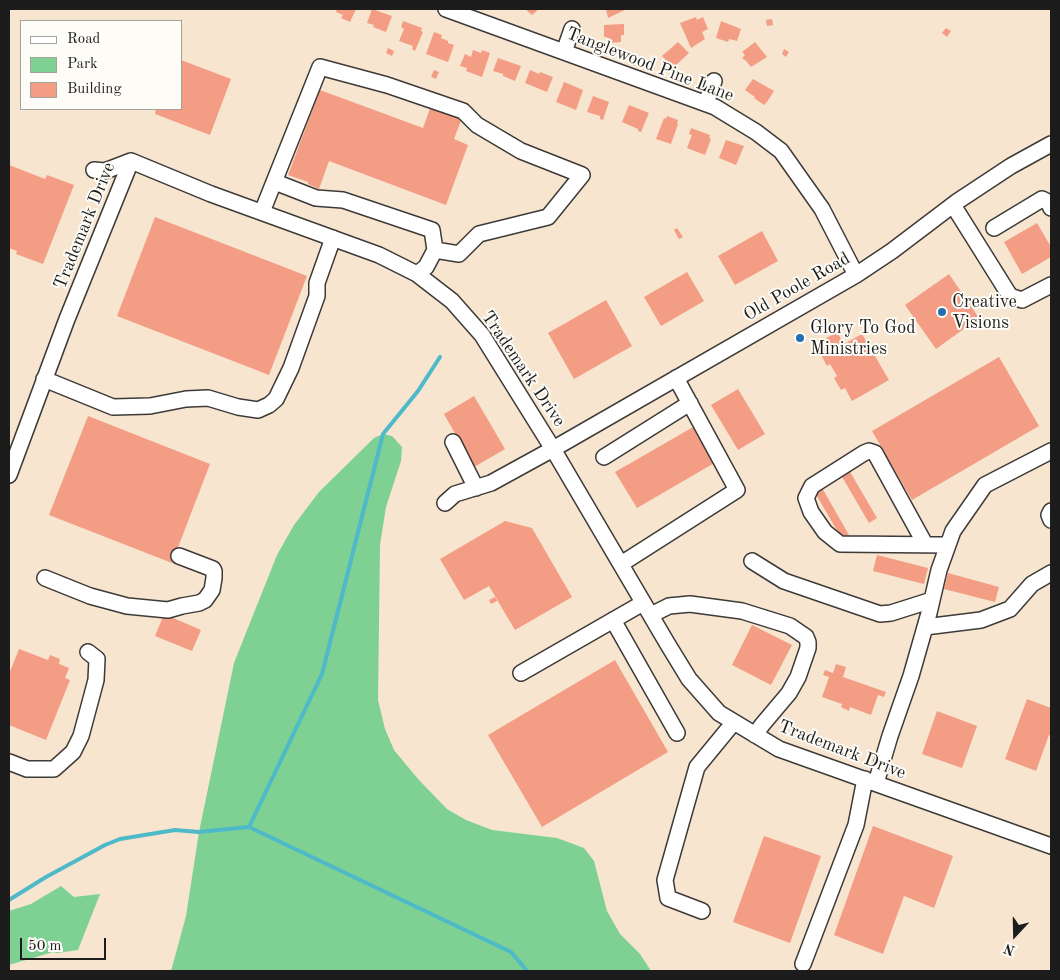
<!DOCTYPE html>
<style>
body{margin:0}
#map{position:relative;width:1060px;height:980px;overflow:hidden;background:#f7e5d0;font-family:"Old Standard TT",serif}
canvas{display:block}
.frame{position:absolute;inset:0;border:10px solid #1c1c1c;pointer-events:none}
.legend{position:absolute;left:20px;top:20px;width:162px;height:90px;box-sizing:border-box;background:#fdfcf7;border:1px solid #a3a29f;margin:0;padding:6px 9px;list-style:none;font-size:15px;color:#1c1c1c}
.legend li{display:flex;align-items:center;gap:10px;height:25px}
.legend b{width:25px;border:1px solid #a3a29f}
.north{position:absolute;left:990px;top:910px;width:50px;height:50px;-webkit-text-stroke:4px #fdfcf7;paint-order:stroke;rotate:201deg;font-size:14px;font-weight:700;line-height:20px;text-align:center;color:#1c1c1c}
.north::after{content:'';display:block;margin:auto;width:18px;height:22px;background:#1c1c1c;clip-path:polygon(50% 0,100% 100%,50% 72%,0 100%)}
.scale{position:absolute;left:20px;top:938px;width:86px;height:22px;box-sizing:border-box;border:2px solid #1c1c1c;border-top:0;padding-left:6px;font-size:15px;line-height:18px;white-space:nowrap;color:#1c1c1c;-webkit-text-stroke:4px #fdfcf7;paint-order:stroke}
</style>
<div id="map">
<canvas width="1060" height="980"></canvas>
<div class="frame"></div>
<ul class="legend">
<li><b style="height:6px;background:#fff"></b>Road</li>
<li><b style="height:14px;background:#7ed193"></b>Park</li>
<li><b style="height:14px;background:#f39d85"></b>Building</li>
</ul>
<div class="north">N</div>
<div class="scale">50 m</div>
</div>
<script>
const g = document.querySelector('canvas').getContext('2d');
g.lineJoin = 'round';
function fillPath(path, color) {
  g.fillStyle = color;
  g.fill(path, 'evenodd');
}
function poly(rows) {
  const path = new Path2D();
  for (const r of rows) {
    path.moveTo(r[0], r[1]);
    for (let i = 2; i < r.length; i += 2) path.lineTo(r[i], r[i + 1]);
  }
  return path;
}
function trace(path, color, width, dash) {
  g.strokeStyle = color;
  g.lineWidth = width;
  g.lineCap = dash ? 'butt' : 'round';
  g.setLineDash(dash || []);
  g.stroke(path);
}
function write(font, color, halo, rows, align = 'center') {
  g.font = font + ' "Old Standard TT",serif';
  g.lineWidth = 4;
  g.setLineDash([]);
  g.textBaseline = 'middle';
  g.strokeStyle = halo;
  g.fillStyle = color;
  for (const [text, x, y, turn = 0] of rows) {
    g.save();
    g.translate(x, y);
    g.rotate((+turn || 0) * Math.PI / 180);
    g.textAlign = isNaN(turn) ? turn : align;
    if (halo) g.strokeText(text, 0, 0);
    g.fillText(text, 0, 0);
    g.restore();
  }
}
fillPath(poly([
 [383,434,392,436,402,447,401,461,386,507,380,545,378,700,385,729,394,750,418,779,447,809,466,820,492,830,557,838,584,848,594,861,607,911,620,934,640,954,651,971,171,971,186,916,199,832,234,663,277,555,294,525,319,492,374,438],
 [61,886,74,897,100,894,78,950,57,953,53,952,9,965,9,911,31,904]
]), '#7ed193');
trace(poly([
 [249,827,322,674,383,434,418,391,440,357],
 [9,900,46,877,105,845,120,839,175,830,199,832,249,827,511,952,527,971]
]), '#4db9c9', 4);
fillPath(poly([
 [337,9,356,9,350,22,341,18,343,15,336,12],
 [372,9,392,16,386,32,373,27,374,25,367,23],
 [525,9,539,9,532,15],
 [606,9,627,9,608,18],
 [696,17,697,20,703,17,708,29,702,32,705,39,691,48,680,23],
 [772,19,773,25,767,26,766,20],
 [403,21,422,28,421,31,423,32,415,51,412,49,413,46,399,41,404,29,401,27],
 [721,21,741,29,737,41,729,39,728,42,716,38],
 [624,24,624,35,621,35,621,42,608,43,607,37,604,37,604,25],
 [946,28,951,31,947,37,942,33],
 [434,32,442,35,441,38,448,41,448,43,454,45,448,62,426,54],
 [678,42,689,53,675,66,674,64,672,66,662,56],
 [755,42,767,57,751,67,746,61,742,58,745,55,742,52],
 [388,48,394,51,392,56,386,53],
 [784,49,789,52,786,57,782,54],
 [473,50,481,53,482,50,490,53,482,77,466,71,467,68,460,66,465,54,471,57],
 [498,58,521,66,515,81,503,76,503,74,493,71],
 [181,60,231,79,210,135,155,114,156,109,181,109],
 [434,70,439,72,436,79,431,77],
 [530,70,539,74,540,72,553,77,547,92,525,83],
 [753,79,774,91,767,102,764,105,754,98,755,97,745,90],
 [564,82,583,90,576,110,556,102],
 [320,90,423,128,432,103,463,115,454,139,468,145,446,205,329,161,319,189,308,184,308,182,288,175],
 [593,96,609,102,603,120,600,119,600,116,587,112],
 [629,105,649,113,641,132,638,131,638,129,622,122],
 [667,116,678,120,677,123,678,124,671,144,656,139,664,118,666,119],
 [691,128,710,135,709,138,711,139,705,155,687,148,692,135,689,134],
 [726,140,744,146,736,165,719,158],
 [9,165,45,179,47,175,74,185,43,264,16,254,17,251,9,248],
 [155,217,307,276,269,375,117,316],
 [1037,223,1051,247,1051,257,1022,274,1004,242],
 [677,228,683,237,679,239,674,230],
 [762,231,778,261,735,285,718,256],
 [687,272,704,301,661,326,644,297],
 [949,274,979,318,936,349,905,305],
 [606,300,632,346,574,379,548,333],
 [837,332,844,344,862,334,889,380,852,401,845,388,841,390,834,378,837,376,830,364,827,366,820,353,823,351,818,343],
 [999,357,1039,426,912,500,872,431],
 [738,389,765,434,738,450,711,405],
 [474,396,505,449,474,467,444,414],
 [88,416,210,464,172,563,49,515],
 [695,426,716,462,637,508,615,472],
 [849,470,877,518,869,523,841,475],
 [821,486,849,535,842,539,814,491],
 [505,521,532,528,572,597,515,630,489,586,464,600,440,559],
 [877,555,928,568,924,584,873,571],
 [948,573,999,587,995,602,944,589],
 [495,597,497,601,491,604,489,600],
 [164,614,201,630,192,651,155,636],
 [752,625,792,645,771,685,732,665],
 [19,649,48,660,50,655,60,659,59,664,69,668,65,678,70,680,46,740,9,725,9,674],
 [615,660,668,752,542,827,488,735],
 [836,664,846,667,843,677,886,692,884,697,878,695,871,715,850,707,849,711,841,707,842,704,822,697,829,677,823,675,825,670,833,673],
 [1027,699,1051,708,1051,736,1049,735,1036,771,1005,759],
 [937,711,977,726,962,768,922,754],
 [873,826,953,856,934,908,904,896,883,954,834,935],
 [764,836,821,856,790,943,733,922]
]), '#f39d85');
const minor = poly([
 [446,9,715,107,756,132,781,151,822,209,856,275],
 [564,52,572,29],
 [706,103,714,81],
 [94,170,105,171,131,161],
 [275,182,316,198,343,200,432,230,435,250],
 [953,205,1010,296,1022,300,1051,285],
 [262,212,320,67,387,85,463,111,477,125,521,151,582,175,548,217,479,234,459,254,435,250,426,267,417,274],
 [994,228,1042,199,1048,202,1051,208],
 [44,379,113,407,150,406,186,399,208,398,238,407,258,410,269,405,276,399,291,368,317,296,317,283,333,238],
 [453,442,476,488],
 [604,457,690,403],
 [9,475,67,319,131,161,211,194,379,255,417,274,452,301,482,335,553,449,667,643,689,679,719,713,779,749,1051,846],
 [445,503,455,494,491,483,553,449,856,275,892,251,958,201,1011,166,1051,144],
 [1051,511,1049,515,1051,520],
 [925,544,875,453,869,451,864,453,812,486,806,498,811,512,825,532,840,544,948,545],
 [752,561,784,581,880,614,891,613,932,600],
 [621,564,737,490,676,378],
 [45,578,90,596,127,606,168,610,182,606,199,603,205,600,212,590,214,578,214,571,213,569,179,556],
 [651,615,669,606,690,604,742,611,790,626,806,637,808,642,808,648,798,677,789,693,762,725,755,735],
 [613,620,677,733],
 [925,627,981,620,1010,609,1032,584,1051,573],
 [521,673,643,603],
 [9,762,27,769,54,769,73,752,81,736,96,680,97,659,88,652],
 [876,783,890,736,911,676,929,613,939,570,953,531,985,485,1051,451],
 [702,911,668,898,665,880,697,767,734,722],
 [803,964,856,825,865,779]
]);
trace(minor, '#3d3a37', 18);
trace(minor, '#fff', 15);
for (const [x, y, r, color] of [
 [942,312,5,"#1f6fb2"],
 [800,338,5,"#1f6fb2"]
]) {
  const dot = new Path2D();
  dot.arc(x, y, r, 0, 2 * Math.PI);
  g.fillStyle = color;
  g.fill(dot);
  trace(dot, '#fdfcf7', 2);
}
write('18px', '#1c1c1c', '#fdfcf7', [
 ["Tanglewood Pine Lane",650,65,21],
 ["Trademark Drive",85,226,-68],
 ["Old Poole Road",797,287,-30],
 ["Trademark Drive",523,369,56],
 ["Trademark Drive",842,750,21]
]);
write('18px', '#1c1c1c', '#fdfcf7', [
 ["Creative",952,302],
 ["Visions",952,323],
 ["Glory To God",810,328],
 ["Ministries",810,349]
], 'left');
</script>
